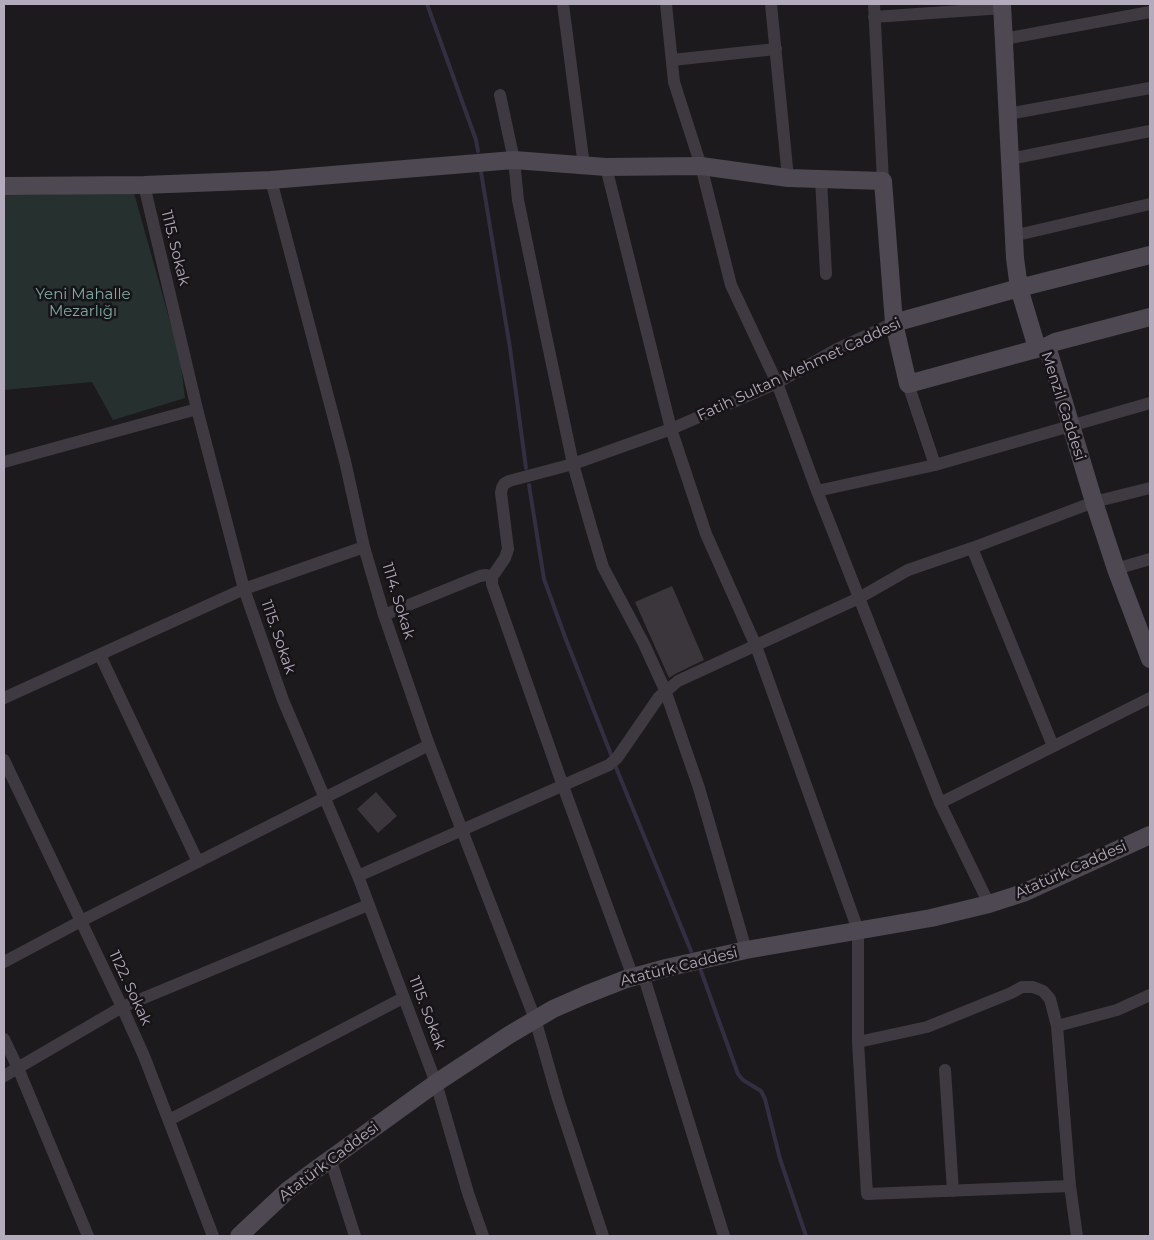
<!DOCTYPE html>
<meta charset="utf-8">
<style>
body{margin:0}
#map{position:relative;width:1154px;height:1240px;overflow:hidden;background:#1c1a1c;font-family:Montserrat,sans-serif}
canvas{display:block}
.frame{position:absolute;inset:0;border:5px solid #b4abbd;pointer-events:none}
</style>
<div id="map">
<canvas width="1154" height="1240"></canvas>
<div class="frame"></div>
</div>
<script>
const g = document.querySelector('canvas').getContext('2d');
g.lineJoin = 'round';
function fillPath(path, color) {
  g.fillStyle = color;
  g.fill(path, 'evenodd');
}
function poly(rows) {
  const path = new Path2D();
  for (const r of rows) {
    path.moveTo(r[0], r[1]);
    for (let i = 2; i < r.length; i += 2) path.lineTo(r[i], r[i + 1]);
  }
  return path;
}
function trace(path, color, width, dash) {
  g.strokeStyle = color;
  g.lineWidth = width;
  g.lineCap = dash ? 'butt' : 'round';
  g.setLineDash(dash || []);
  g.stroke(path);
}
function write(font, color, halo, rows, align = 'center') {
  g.font = font + ' Montserrat,sans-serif';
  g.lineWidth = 5;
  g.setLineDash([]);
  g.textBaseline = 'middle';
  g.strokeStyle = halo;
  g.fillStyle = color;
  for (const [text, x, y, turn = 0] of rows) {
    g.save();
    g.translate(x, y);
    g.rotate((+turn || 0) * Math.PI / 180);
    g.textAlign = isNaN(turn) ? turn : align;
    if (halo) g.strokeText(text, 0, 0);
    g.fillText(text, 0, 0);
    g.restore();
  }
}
fillPath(poly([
 [134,193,180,357,185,398,113,420,92,382,4,390,4,195]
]), '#25302f');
trace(poly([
 [427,4,476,140,478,151],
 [481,172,510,348,526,468],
 [529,485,544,579,565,637,612,757],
 [615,765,691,951],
 [701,971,738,1074,743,1080,761,1091,765,1099,780,1159,806,1236]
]), '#332e42', 4);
fillPath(poly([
 [672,586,704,660,675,674,669,678,635,602],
 [376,792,397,816,378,833,357,809]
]), '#3b363b');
trace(poly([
 [563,4,584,166],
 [666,4,674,82,701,166,731,285,777,383,817,491,940,803,989,904],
 [771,4,788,178],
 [874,4,883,181],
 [874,17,1003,8],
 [1004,39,1150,12],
 [672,60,776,49],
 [500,95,514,160,518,200,545,331,573,464,591,527,603,567,644,644,665,690,699,788,746,950],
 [1008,114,1150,88],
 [1010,159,1150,131],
 [606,167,671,429,706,534,756,646,858,930,858,1042,867,1194,1070,1186],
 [821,179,826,274],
 [271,180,345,461,364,547,384,615,429,745,535,1019,558,1099,603,1236],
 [144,185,197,409,244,589,283,700,358,876,436,1083,468,1193,483,1236],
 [1013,236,1150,204],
 [908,384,935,465],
 [4,462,197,409],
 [817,491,935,465,1150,403],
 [1116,569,1150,559],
 [384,615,480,576,486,575,492,577],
 [100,655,198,862],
 [4,698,244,589,364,547],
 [1053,746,972,548,1094,502,1150,488],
 [4,760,122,1007,144,1056,213,1236],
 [940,803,1150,698],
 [358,876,609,765,617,758,659,697,678,681,859,598,908,570,972,548],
 [4,962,81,921,429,745],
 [643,974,724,1236],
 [633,977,563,786,492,584,492,577,505,558,508,549,501,493,502,488,504,484,509,481,573,464,671,429,777,383,837,349,894,323],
 [1057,1026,1117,1010,1150,995],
 [4,1039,18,1068,88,1236],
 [858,1042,927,1027,1011,993,1022,987,1033,987,1043,991,1050,999,1057,1026,1070,1186,1077,1236],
 [945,1070,953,1191],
 [4,1076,122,1007,368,905],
 [169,1120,403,998],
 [330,1158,355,1236]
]), '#3f3a42', 12);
trace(poly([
 [1002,4,1015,258,1019,288,1037,348],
 [4,186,144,185,271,180,514,160,606,167,701,166,788,178,883,181,894,323,908,384,1047,346,1055,342,1150,317],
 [894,323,1019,288,1150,255],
 [1047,346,1094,502,1116,569,1150,659],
 [239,1236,287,1191,314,1171,436,1083,509,1035,553,1009,585,995,626,979,666,968,746,950,931,918,989,904,1023,893,1150,835]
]), '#4d4852', 18);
write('15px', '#b4abbd', '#171417', [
 ["1115. Sokak",175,248,76],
 ["Fatih Sultan Mehmet Caddesi",799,370,-25],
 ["Menzil Caddesi",1063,406,72],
 ["1114. Sokak",398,601,73],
 ["1115. Sokak",278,637,71],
 ["Atatürk Caddesi",1071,870,-24],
 ["Atatürk Caddesi",679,967,-14],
 ["1122. Sokak",130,988,65],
 ["1115. Sokak",427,1013,69],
 ["Atatürk Caddesi",329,1162,-37]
]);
write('15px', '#80aaa4', '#171417', [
 ["Yeni Mahalle",83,295],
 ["Mezarlığı",83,312]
]);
</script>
